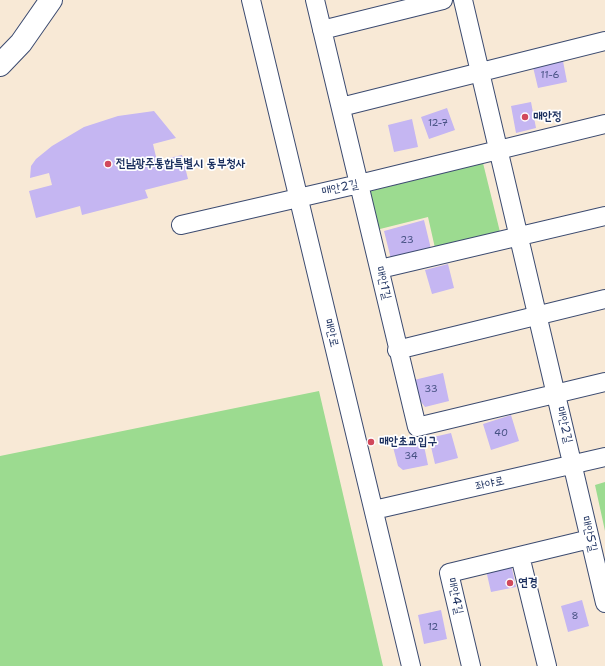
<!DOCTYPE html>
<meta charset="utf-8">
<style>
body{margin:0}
canvas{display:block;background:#f8e9d6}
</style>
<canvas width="605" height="666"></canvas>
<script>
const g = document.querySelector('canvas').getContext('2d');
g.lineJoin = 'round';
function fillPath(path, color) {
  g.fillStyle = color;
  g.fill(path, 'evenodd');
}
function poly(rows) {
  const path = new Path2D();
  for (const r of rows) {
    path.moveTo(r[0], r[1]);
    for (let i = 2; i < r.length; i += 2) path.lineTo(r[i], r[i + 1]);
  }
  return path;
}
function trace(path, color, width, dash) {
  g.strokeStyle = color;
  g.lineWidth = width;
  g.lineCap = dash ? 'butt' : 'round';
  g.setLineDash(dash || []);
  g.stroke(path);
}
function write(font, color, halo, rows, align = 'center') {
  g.font = font + ' "Shantell Sans","Poor Story",sans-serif';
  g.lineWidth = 3.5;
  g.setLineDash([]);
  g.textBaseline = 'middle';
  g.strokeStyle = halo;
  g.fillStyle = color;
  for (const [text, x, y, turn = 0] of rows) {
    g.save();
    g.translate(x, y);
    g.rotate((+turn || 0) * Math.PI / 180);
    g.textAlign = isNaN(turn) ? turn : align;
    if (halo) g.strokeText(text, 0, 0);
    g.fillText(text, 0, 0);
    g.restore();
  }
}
fillPath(poly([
 [483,163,500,232,435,248,428,217,376,230,367,192],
 [319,391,383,666,0,666,0,456],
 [605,482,605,531,595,485]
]), '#9cdb90');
fillPath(poly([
 [563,61,567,82,538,88,533,67],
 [531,102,536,128,516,133,511,106],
 [447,108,455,130,429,139,421,117],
 [154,111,176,138,153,144,157,161,182,155,188,179,145,190,148,198,82,215,80,206,36,218,29,191,52,185,49,173,30,178,31,166,36,159,52,146,84,127,118,116],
 [412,119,418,147,394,152,388,125],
 [424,220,431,249,391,259,384,231],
 [448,264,454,288,432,294,425,270],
 [443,373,449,401,425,407,418,398,414,380],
 [511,415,519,441,491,450,483,424],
 [451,433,458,458,435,464,429,438],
 [423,441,428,465,403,470,398,466,393,447],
 [511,564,516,587,491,592,486,570],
 [582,600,589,626,568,632,561,606],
 [441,610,447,639,424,644,418,615]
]), '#c5b6f2');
const minor = poly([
 [251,0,411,666],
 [315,0,417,427,605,382],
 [463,0,605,603],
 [322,30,443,0],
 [341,107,605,41],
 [181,225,359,184,605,124],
 [380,269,605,216],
 [397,350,605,299],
 [374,510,605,457],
 [520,556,547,666],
 [471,666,449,573,590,539]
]);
const major = poly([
 [0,65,21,43,51,0]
]);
trace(minor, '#3c4b70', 20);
trace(major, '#3c4b70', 24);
trace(minor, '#fff', 18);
trace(major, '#fff', 22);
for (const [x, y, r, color] of [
 [525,117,4,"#d1495b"],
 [108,164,4,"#d1495b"],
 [371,442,4,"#d1495b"],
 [510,583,4,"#d1495b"]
]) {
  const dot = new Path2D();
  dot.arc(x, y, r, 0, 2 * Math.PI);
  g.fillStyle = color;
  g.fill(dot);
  trace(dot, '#fff', 1.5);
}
write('10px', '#465183', null, [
 ["11-6",550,75],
 ["12-7",438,123],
 ["23",407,240],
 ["33",431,389],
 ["40",501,433],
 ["34",411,456],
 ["8",575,616],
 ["12",433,627]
]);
write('bold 12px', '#1b2f5e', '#fff', [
 ["매안정",533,117],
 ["전남광주통합특별시 동부청사",116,164],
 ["매안초교입구",379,442],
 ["연경",518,583]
], 'left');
write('12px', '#1b2f5e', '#fff', [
 ["매안2길",340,188,-12],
 ["매안1길",383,283,77],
 ["매안로",331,333,76],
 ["매안2길",564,425,77],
 ["좌야로",490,484,-13],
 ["매안5길",589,534,77],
 ["매안4길",455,596,78]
]);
</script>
